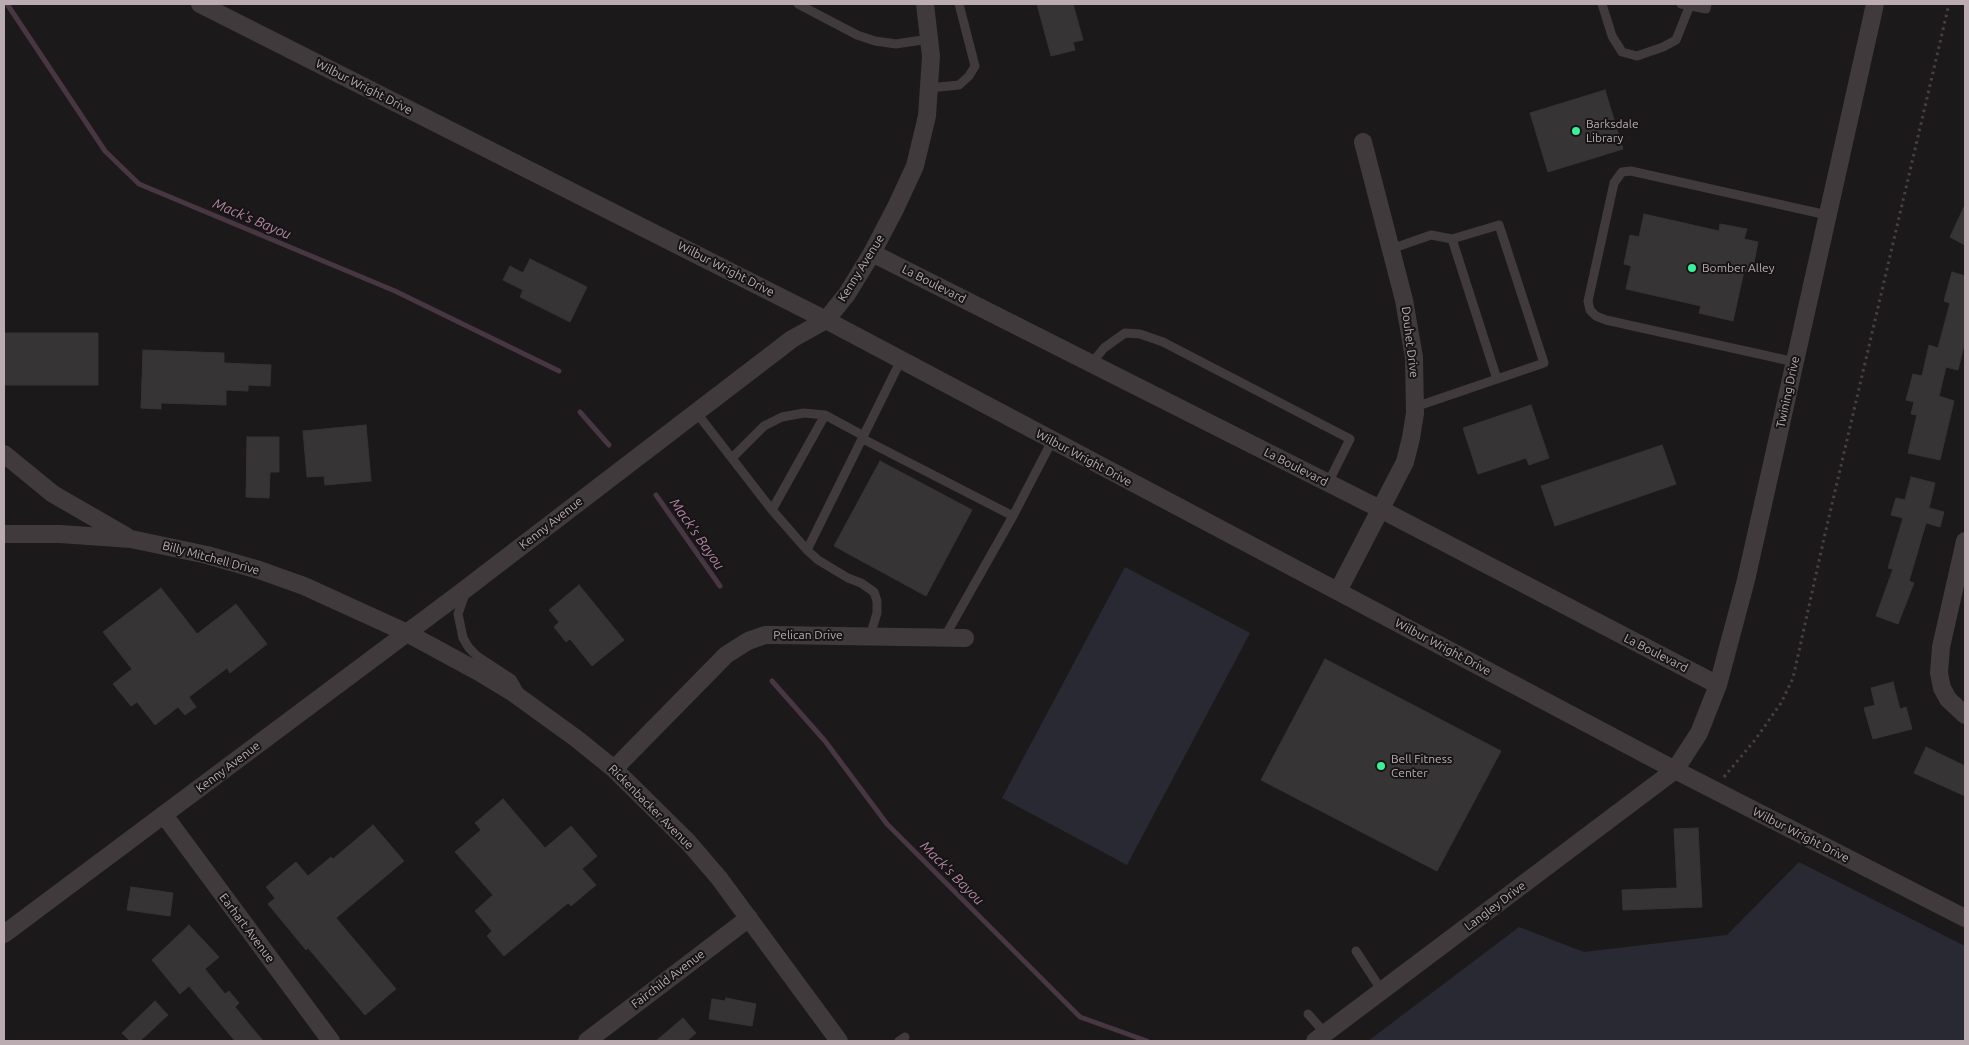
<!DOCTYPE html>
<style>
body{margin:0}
#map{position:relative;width:1969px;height:1045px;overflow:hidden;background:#1b1919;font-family:Ubuntu,sans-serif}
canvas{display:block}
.frame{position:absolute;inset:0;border:5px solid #bbacb2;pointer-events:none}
</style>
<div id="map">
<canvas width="1969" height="1045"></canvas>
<div class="frame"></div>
</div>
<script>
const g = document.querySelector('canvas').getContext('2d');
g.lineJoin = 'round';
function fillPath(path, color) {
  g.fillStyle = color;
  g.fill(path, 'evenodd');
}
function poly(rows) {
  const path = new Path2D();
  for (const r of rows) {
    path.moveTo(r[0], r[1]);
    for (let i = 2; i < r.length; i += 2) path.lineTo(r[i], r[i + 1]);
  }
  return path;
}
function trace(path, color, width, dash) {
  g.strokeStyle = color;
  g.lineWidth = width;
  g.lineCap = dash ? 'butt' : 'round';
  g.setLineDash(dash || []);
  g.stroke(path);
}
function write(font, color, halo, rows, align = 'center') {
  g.font = font + ' Ubuntu,sans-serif';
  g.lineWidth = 4;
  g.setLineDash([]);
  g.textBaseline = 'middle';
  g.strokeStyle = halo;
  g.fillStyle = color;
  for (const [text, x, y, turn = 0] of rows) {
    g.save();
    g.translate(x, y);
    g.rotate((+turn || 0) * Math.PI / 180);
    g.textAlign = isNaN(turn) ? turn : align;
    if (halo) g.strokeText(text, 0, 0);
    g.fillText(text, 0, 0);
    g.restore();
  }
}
fillPath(poly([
 [1125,567,1250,633,1127,865,1002,798],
 [1799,862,1965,946,1965,1041,1368,1041,1519,927,1584,952,1727,935]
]), '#292933');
trace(poly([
 [7,4,105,151,139,184,395,291,559,371],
 [580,412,609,445],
 [656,495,720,586],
 [772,681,825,741,887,824,1080,1017,1147,1041]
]), '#483643', 5);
const building = poly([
 [1037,4,1073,4,1083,40,1073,42,1075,50,1051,56,1037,4],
 [1605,90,1623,149,1548,172,1530,113,1605,90],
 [1965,205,1965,245,1950,237,1965,205],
 [1644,214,1719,231,1720,224,1747,229,1744,239,1758,242,1752,272,1744,271,1733,321,1699,313,1701,306,1626,289,1631,266,1624,264,1630,235,1639,237,1644,214],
 [530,259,587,287,570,322,520,297,523,290,503,280,510,266,523,273,530,259],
 [1952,272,1965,276,1965,341,1958,370,1946,367,1939,396,1954,401,1940,460,1908,453,1917,415,1911,414,1914,402,1906,400,1913,374,1922,376,1929,345,1938,348,1950,303,1944,301,1952,272],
 [4,333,98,333,98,385,4,385,4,333],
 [143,350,224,353,224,363,271,365,270,386,248,385,248,391,226,390,226,405,161,403,161,409,141,408,143,350],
 [1531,405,1549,458,1529,465,1526,458,1478,474,1463,428,1531,405],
 [366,425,371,481,325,485,324,476,307,477,303,431,366,425],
 [247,437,279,437,279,472,270,472,269,498,246,497,247,437],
 [1662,445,1676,484,1555,526,1541,486,1662,445],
 [880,461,972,510,926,596,834,546,880,461],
 [1911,477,1935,483,1929,508,1944,512,1940,527,1926,523,1909,581,1914,583,1898,624,1876,616,1893,569,1888,568,1903,518,1891,515,1896,498,1905,500,1911,477],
 [579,585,624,640,592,666,570,639,566,642,554,627,559,622,549,610,579,585],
 [161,588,197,634,236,604,267,644,230,673,227,668,189,697,196,707,185,715,178,707,155,725,137,702,131,706,113,684,132,669,103,632,161,588],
 [1325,659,1501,751,1437,871,1261,780,1325,659],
 [1893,682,1900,709,1906,707,1912,729,1873,739,1864,708,1875,705,1871,688,1893,682],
 [1926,747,1965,766,1965,796,1914,773,1926,747],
 [503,799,545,848,571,826,597,856,582,869,596,885,571,906,568,903,504,956,487,936,492,931,475,911,493,895,455,852,481,830,475,823,503,799],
 [373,825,404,861,336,918,396,989,365,1015,308,948,306,950,268,904,275,898,266,887,296,862,308,876,331,857,333,859,373,825],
 [1698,828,1702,907,1623,910,1622,890,1677,888,1674,829,1698,828],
 [131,887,173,893,170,916,127,910,131,887],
 [189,925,219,957,205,969,225,994,229,991,239,1003,235,1007,263,1041,235,1041,189,986,180,994,152,960,189,925],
 [726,998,756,1004,752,1026,709,1019,712,999,725,1001,726,998],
 [155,1001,168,1015,140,1041,130,1041,122,1033,155,1001],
 [683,1018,696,1033,687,1041,656,1041,683,1018]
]);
fillPath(building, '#373435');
trace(building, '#373334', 1);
trace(poly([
 [1724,777,1755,740,1781,703,1793,678,1825,534,1949,4]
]), '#474043', 3, [2.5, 4]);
trace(poly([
 [798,4,857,35,875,41,896,44,929,39],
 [1602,4,1612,36,1622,52,1637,56,1663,47,1676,40,1690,5],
 [1681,4,1706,9,1707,4],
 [929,88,959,85,969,76,975,66,959,4],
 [1452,239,1497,379],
 [1391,249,1431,235,1452,239,1499,225,1544,363,1415,407],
 [1795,362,1606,320,1596,316,1590,310,1588,301,1614,183,1622,172,1631,171,1827,215],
 [1091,364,1104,348,1125,333,1140,334,1163,342,1350,439,1328,483],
 [696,412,772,510,807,550,818,560,848,578,861,583,874,592,877,601,877,613,870,636],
 [863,439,1013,516,1052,441],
 [732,458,764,426,782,417,804,413,825,415,864,436],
 [772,510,825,415],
 [807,550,901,360],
 [465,594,458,614,463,638,469,648,477,656,512,679,520,693],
 [944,638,1013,516],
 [1356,951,1382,991],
 [1308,1014,1325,1033],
 [899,1041,905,1037]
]), '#403a3c', 9);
trace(poly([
 [200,4,826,320,1675,770,1965,918],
 [872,253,1382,510,1718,685],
 [4,454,53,494,126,536],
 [4,534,60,534,131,539,207,555,259,570,304,586,407,633,479,672,512,692,577,739,614,769,688,842,719,878,839,1041],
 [1965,541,1941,647,1939,673,1942,688,1948,699,1965,715],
 [1338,591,1405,462,1411,438,1415,413,1414,357,1404,300,1363,142],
 [614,769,726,655,748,641,765,635,775,635,965,638],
 [164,815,331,1041],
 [4,934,459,594,792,339,826,320,847,294,872,253,896,207,915,166,927,116,931,56,925,4],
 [587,1041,749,918],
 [1315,1041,1675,770,1699,733,1718,685,1746,580,1875,4]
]), '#403a3c', 18);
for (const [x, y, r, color] of [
 [1576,131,5,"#3def99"],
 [1692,268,5,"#3def99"],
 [1381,766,5,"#3def99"]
]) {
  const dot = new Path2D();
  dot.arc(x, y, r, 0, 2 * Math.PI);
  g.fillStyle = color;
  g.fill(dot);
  trace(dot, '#161414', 2);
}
write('12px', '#bbacb2', '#161414', [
 ["Wilbur Wright Drive",364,87,27],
 ["Kenny Avenue",861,268,-58],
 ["Wilbur Wright Drive",726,269,27],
 ["La Boulevard",934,284,27],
 ["Douhet Drive",1410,342,83],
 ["Twining Drive",1788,392,-78],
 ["Wilbur Wright Drive",1084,458,28],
 ["La Boulevard",1296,467,27],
 ["Kenny Avenue",551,523,-38],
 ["Billy Mitchell Drive",211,558,15],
 ["Pelican Drive",808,635],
 ["Wilbur Wright Drive",1443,647,28],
 ["La Boulevard",1656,653,27],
 ["Kenny Avenue",228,767,-37],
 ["Rickenbacker Avenue",651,807,45],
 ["Wilbur Wright Drive",1801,835,27],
 ["Langley Drive",1495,906,-37],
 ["Earhart Avenue",247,928,53],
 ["Fairchild Avenue",668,979,-37]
]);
write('12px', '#bbacb2', '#161414', [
 ["Barksdale",1586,124],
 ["Library",1586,138],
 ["Bomber Alley",1702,268],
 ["Bell Fitness",1391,759],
 ["Center",1391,773]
], 'left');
write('italic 14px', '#b484a5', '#161414', [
 ["Mack's Bayou",252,219,23],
 ["Mack's Bayou",697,534,55],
 ["Mack's Bayou",952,873,45]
]);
</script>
